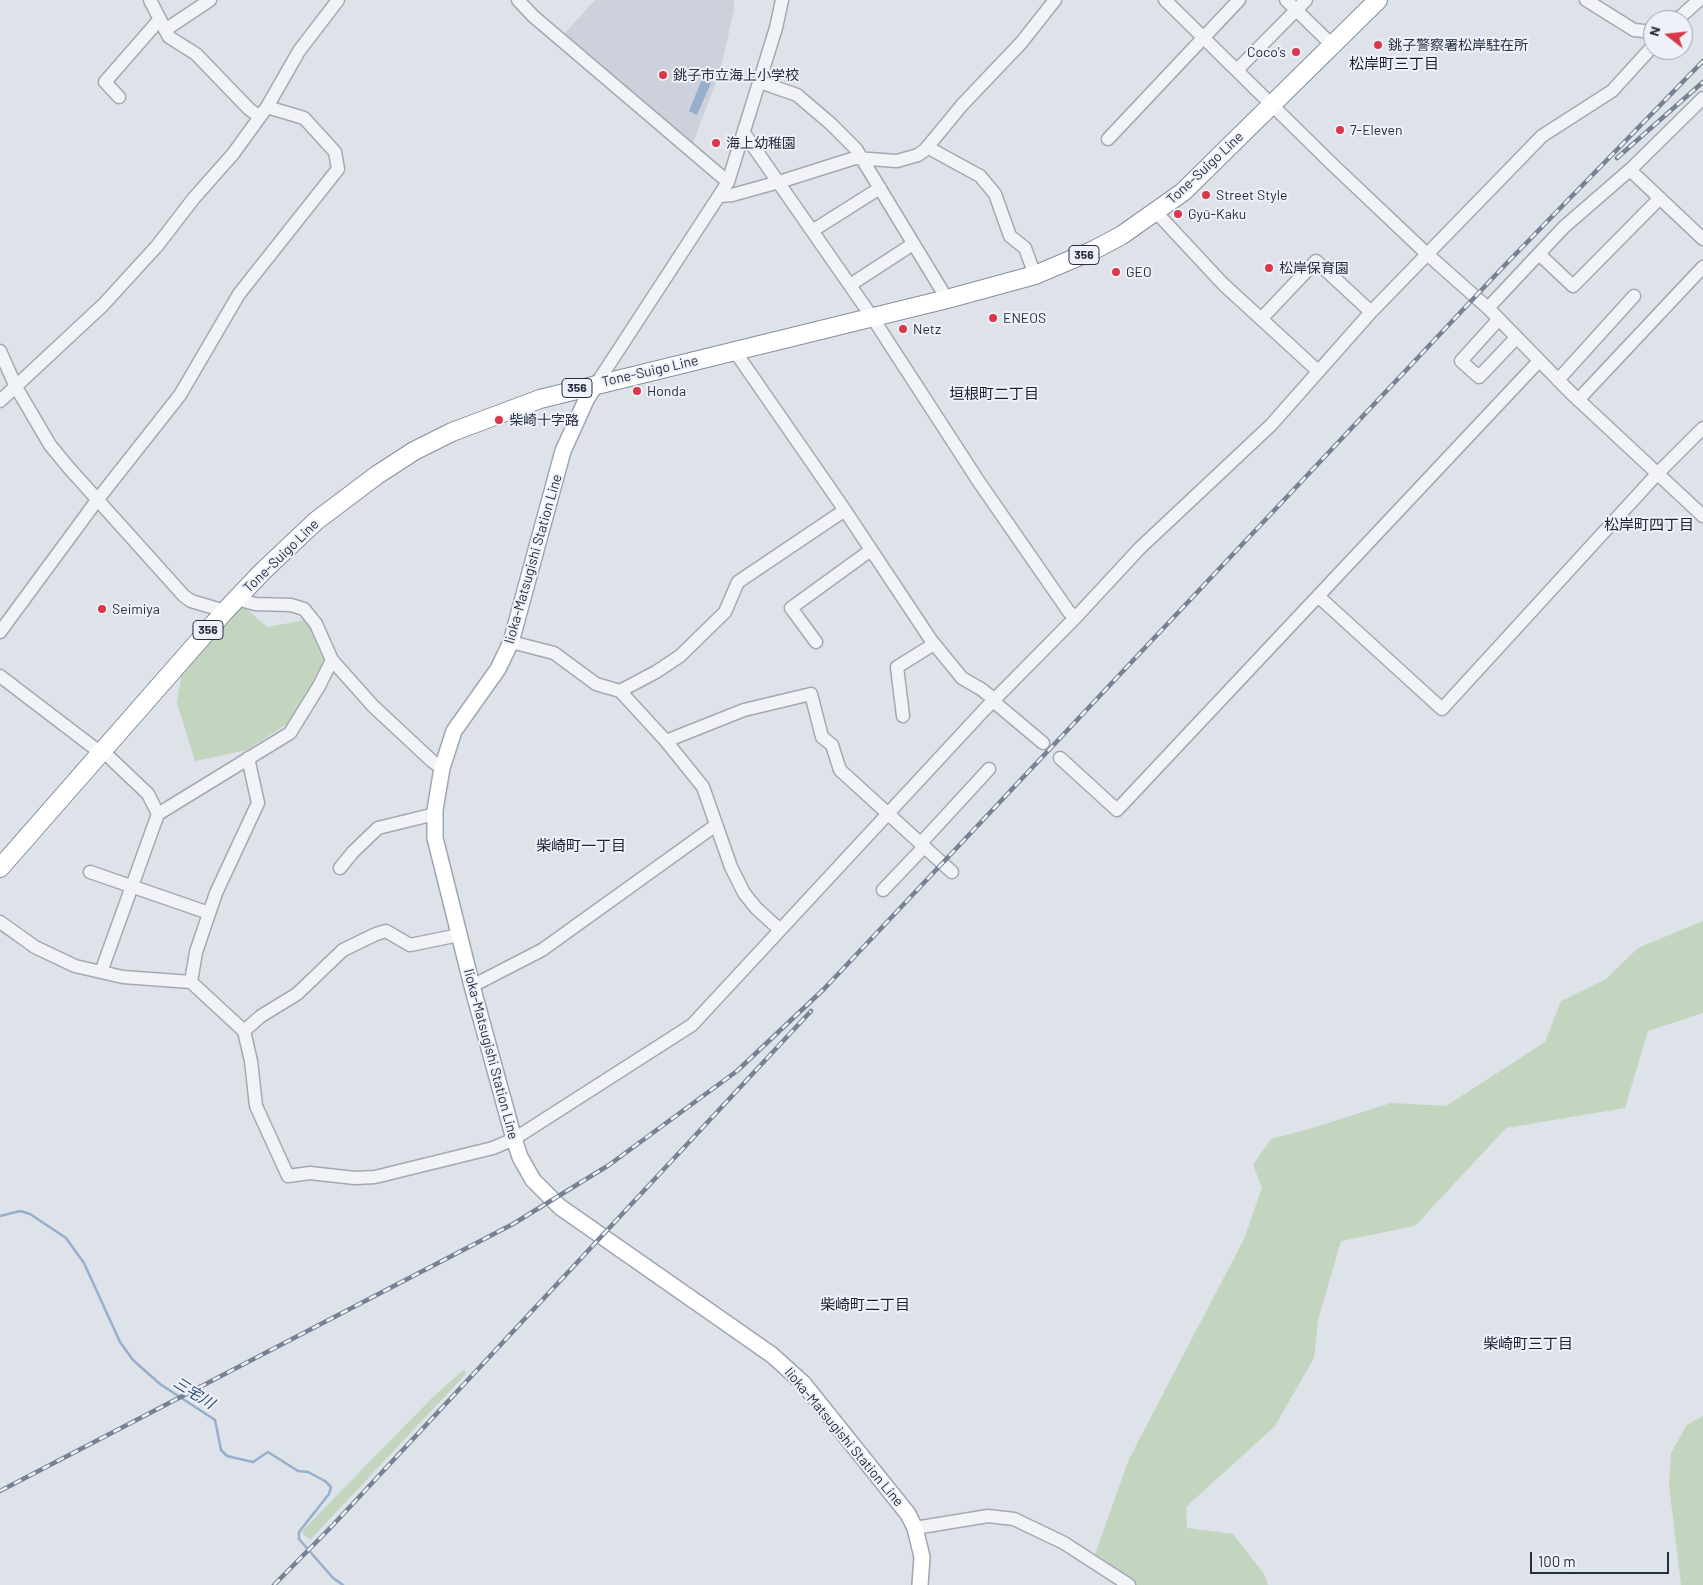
<!DOCTYPE html>
<meta charset="utf-8">
<style>
body{margin:0}
#map{position:relative;width:1703px;height:1585px;overflow:hidden;background:#dee2e9;font-family:Barlow,sans-serif}
canvas{display:block}
.north{position:absolute;left:1643px;top:10px;width:50px;height:50px;box-sizing:border-box;background:#eef1f7;border:1px solid #9ea3af;border-radius:50%;rotate:286deg;font-size:14px;font-weight:700;line-height:20px;text-align:center;color:#262f42}
.north::after{content:'';display:block;margin:auto;width:18px;height:22px;background:#da374a;clip-path:polygon(50% 0,100% 100%,50% 72%,0 100%)}
.scale{position:absolute;left:1530px;top:1552px;width:139px;height:22px;box-sizing:border-box;border:2px solid #262f42;border-top:0;padding-left:6px;font-size:15px;line-height:18px;white-space:nowrap;color:#262f42;-webkit-text-stroke:4px #eef1f7;paint-order:stroke}
</style>
<div id="map">
<canvas width="1703" height="1585"></canvas>
<div class="north">N</div>
<div class="scale">100 m</div>
</div>
<script>
const g = document.querySelector('canvas').getContext('2d');
g.lineJoin = 'round';
function fillPath(path, color) {
  g.fillStyle = color;
  g.fill(path, 'evenodd');
}
function poly(rows) {
  const path = new Path2D();
  for (const r of rows) {
    path.moveTo(r[0], r[1]);
    for (let i = 2; i < r.length; i += 2) path.lineTo(r[i], r[i + 1]);
  }
  return path;
}
function trace(path, color, width, dash) {
  g.strokeStyle = color;
  g.lineWidth = width;
  g.lineCap = dash ? 'butt' : 'round';
  g.setLineDash(dash || []);
  g.stroke(path);
}
function write(font, color, halo, rows, align = 'center') {
  g.font = font + ' Barlow,"Noto Sans JP",sans-serif';
  g.lineWidth = 4;
  g.setLineDash([]);
  g.textBaseline = 'middle';
  g.strokeStyle = halo;
  g.fillStyle = color;
  for (const [text, x, y, turn = 0] of rows) {
    g.save();
    g.translate(x, y);
    g.rotate((+turn || 0) * Math.PI / 180);
    g.textAlign = isNaN(turn) ? turn : align;
    if (halo) g.strokeText(text, 0, 0);
    g.fillText(text, 0, 0);
    g.restore();
  }
}
fillPath(poly([
 [595,0,734,0,734,10,720,71,692,146,562,36]
]), '#ccd1db');
fillPath(poly([
 [242,605,267,627,306,620,327,659,293,720,247,750,195,761,177,703,182,671],
 [1703,921,1703,1013,1648,1031,1625,1108,1506,1128,1415,1226,1341,1241,1318,1320,1314,1358,1275,1426,1186,1507,1187,1528,1233,1534,1264,1574,1268,1585,1130,1585,1092,1563,1129,1459,1244,1239,1262,1188,1253,1165,1271,1139,1316,1127,1391,1103,1446,1106,1545,1042,1561,1001,1606,979,1638,948],
 [463,1370,466,1372,464,1376,310,1540,301,1532,431,1399],
 [1703,1416,1703,1585,1681,1585,1669,1485,1671,1453,1687,1425]
]), '#c3d4bf');
fillPath(poly([
 [702,79,711,83,697,115,689,111]
]), '#96afcd');
trace(poly([
 [0,1216,20,1211,30,1214,66,1238,84,1263,120,1342,133,1360,160,1384,215,1420,221,1450,227,1456,253,1462,268,1452,298,1471,308,1472,325,1481,331,1487,329,1494,299,1532,299,1539,333,1578,343,1585]
]), '#96afcd', 2.5);
const minor = poly([
 [150,0,169,37,196,54,249,109,260,117],
 [518,0,533,16,728,182],
 [1165,0,1332,164,1427,254,1488,308,1570,392,1703,516],
 [1286,0,1332,45],
 [1586,0,1634,30,1653,32],
 [1677,20,1699,0],
 [165,30,210,0],
 [1237,70,1306,0],
 [760,82,797,95,831,124,856,149,947,299],
 [119,97,105,82,160,19],
 [744,133,872,317,979,482,1069,612,1076,617],
 [1108,139,1239,0],
 [927,147,980,176,995,194,1010,236,1025,248,1035,275],
 [1630,170,1703,239],
 [720,196,732,195,779,182,855,158,897,161,918,155,925,150,962,105,1021,43,1055,0],
 [1156,212,1223,284,1318,371],
 [812,231,880,188],
 [1539,254,1573,286,1660,198],
 [850,285,913,244],
 [1488,308,1564,227,1632,168,1703,98],
 [1261,319,1316,261,1371,312],
 [1498,320,1461,361,1479,377,1516,338],
 [734,350,842,506,931,640,962,678,981,689,995,700],
 [0,351,16,387,50,445,69,468,184,596,191,601,225,611],
 [1558,380,1634,296],
 [597,383,728,182,776,28,782,0],
 [1578,400,1703,267],
 [0,401,103,305,157,246,194,198,233,154,267,107,299,51,338,0],
 [1319,597,1442,709,1657,474,1703,428],
 [237,599,255,604,291,605,304,609,316,624,332,660,373,706,432,761,442,768],
 [0,632,98,499,180,395,239,294,338,169,335,152,304,118,267,107],
 [511,642,554,653,596,684,620,691,666,741,703,787,731,867,744,893,756,908,779,929],
 [816,642,791,608,871,550],
 [0,676,93,747,107,755,148,794,158,814],
 [620,691,656,672,680,656,725,612,738,582,845,510],
 [993,701,1043,743],
 [903,716,897,667,934,644],
 [666,741,744,710,811,694,822,737,832,745,840,770,952,872],
 [1060,758,1117,810,1539,361],
 [921,843,989,769],
 [340,868,353,852,378,828,435,814],
 [90,872,209,913],
 [883,890,924,847],
 [0,922,35,947,75,966,123,977,191,982,244,1031],
 [459,935,410,945,386,931,376,934,343,950,297,994,261,1016,244,1031,251,1061,256,1106,288,1176,310,1173,355,1178,375,1177,493,1148,514,1139,692,1025,985,709,1076,617,1140,548,1271,425,1371,312,1542,136,1612,91,1653,46],
 [101,972,158,814,290,733,319,686,332,660],
 [191,982,196,952,216,893,258,803,248,758],
 [472,986,542,950,716,825],
 [915,1528,988,1516,1014,1519,1064,1543,1129,1585]
]);
const major = poly([
 [597,383,587,398,563,451,511,642,498,669,454,731,442,768,435,810,435,838,472,986,514,1139,520,1157,533,1180,560,1207,772,1355,803,1383,908,1514,915,1528,922,1557,920,1585]
]);
const highway = poly([
 [0,868,225,611,262,572,316,521,377,475,414,451,452,432,540,399,947,299,1035,275,1094,250,1122,235,1183,192,1378,0]
]);
trace(minor, '#a3a9b4', 15);
trace(major, '#9da6b6', 18);
trace(highway, '#848fa1', 20);
trace(minor, '#f1f3f7', 12);
trace(major, '#fff', 15);
trace(highway, '#fff', 18);
const rail = poly([
 [1617,158,1703,82],
 [0,1491,513,1224,609,1165,737,1071,824,989,1505,265,1703,61],
 [274,1585,333,1525,811,1011]
]);
trace(rail, '#768194', 4.5);
trace(rail, '#eef1f7', 2.5, [8]);
for (const [x, y, r, color] of [
 [1378,45,5,"#da374a"],
 [1296,52,5,"#da374a"],
 [663,75,5,"#da374a"],
 [1340,130,5,"#da374a"],
 [716,143,5,"#da374a"],
 [1206,195,5,"#da374a"],
 [1178,214,5,"#da374a"],
 [1269,268,5,"#da374a"],
 [1116,272,5,"#da374a"],
 [993,318,5,"#da374a"],
 [903,329,5,"#da374a"],
 [637,391,5,"#da374a"],
 [499,420,5,"#da374a"],
 [102,609,5,"#da374a"]
]) {
  const dot = new Path2D();
  dot.arc(x, y, r, 0, 2 * Math.PI);
  g.fillStyle = color;
  g.fill(dot);
  trace(dot, '#eef1f7', 2);
}
for (const [x, y, w] of [
 [1084,255,30],
 [577,388,30],
 [208,630,30]
]) {
  const box = new Path2D();
  box.roundRect(x - w / 2, y - 9.5, w, 19, 4);
  g.fillStyle = '#eef1f7';
  g.fill(box);
  trace(box, '#262f42', 1);
}
write('bold 12px', '#262f42', null, [
 ["356",1084,255],
 ["356",577,388],
 ["356",208,630]
]);
write('14px', '#262f42', '#eef1f7', [
 ["銚子警察署松岸駐在所",1388,45],
 ["Coco's",1286,52,"right"],
 ["銚子市立海上小学校",673,75],
 ["7-Eleven",1350,130],
 ["海上幼稚園",726,143],
 ["Street Style",1216,195],
 ["Gyū-Kaku",1188,214],
 ["松岸保育園",1279,268],
 ["GEO",1126,272],
 ["ENEOS",1003,318],
 ["Netz",913,329],
 ["Honda",647,391],
 ["柴崎十字路",509,420],
 ["Seimiya",112,609]
], 'left');
write('14px', '#262f42', '#eef1f7', [
 ["Tone-Suigo Line",1205,168,-43],
 ["Tone-Suigo Line",650,371,-13],
 ["Tone-Suigo Line",281,556,-44],
 ["Iioka-Matsugishi Station Line",533,559,-74],
 ["Iioka-Matsugishi Station Line",491,1054,75],
 ["Iioka-Matsugishi Station Line",844,1437,50]
]);
write('15px', '#182032', '#eef1f7', [
 ["松岸町三丁目",1394,64],
 ["垣根町二丁目",994,394],
 ["松岸町四丁目",1649,525],
 ["柴崎町一丁目",581,846],
 ["柴崎町二丁目",865,1305],
 ["柴崎町三丁目",1528,1344]
]);
write('italic 15px', '#2c4c79', '#eef1f7', [
 ["三宅川",194,1393,32]
]);
</script>
